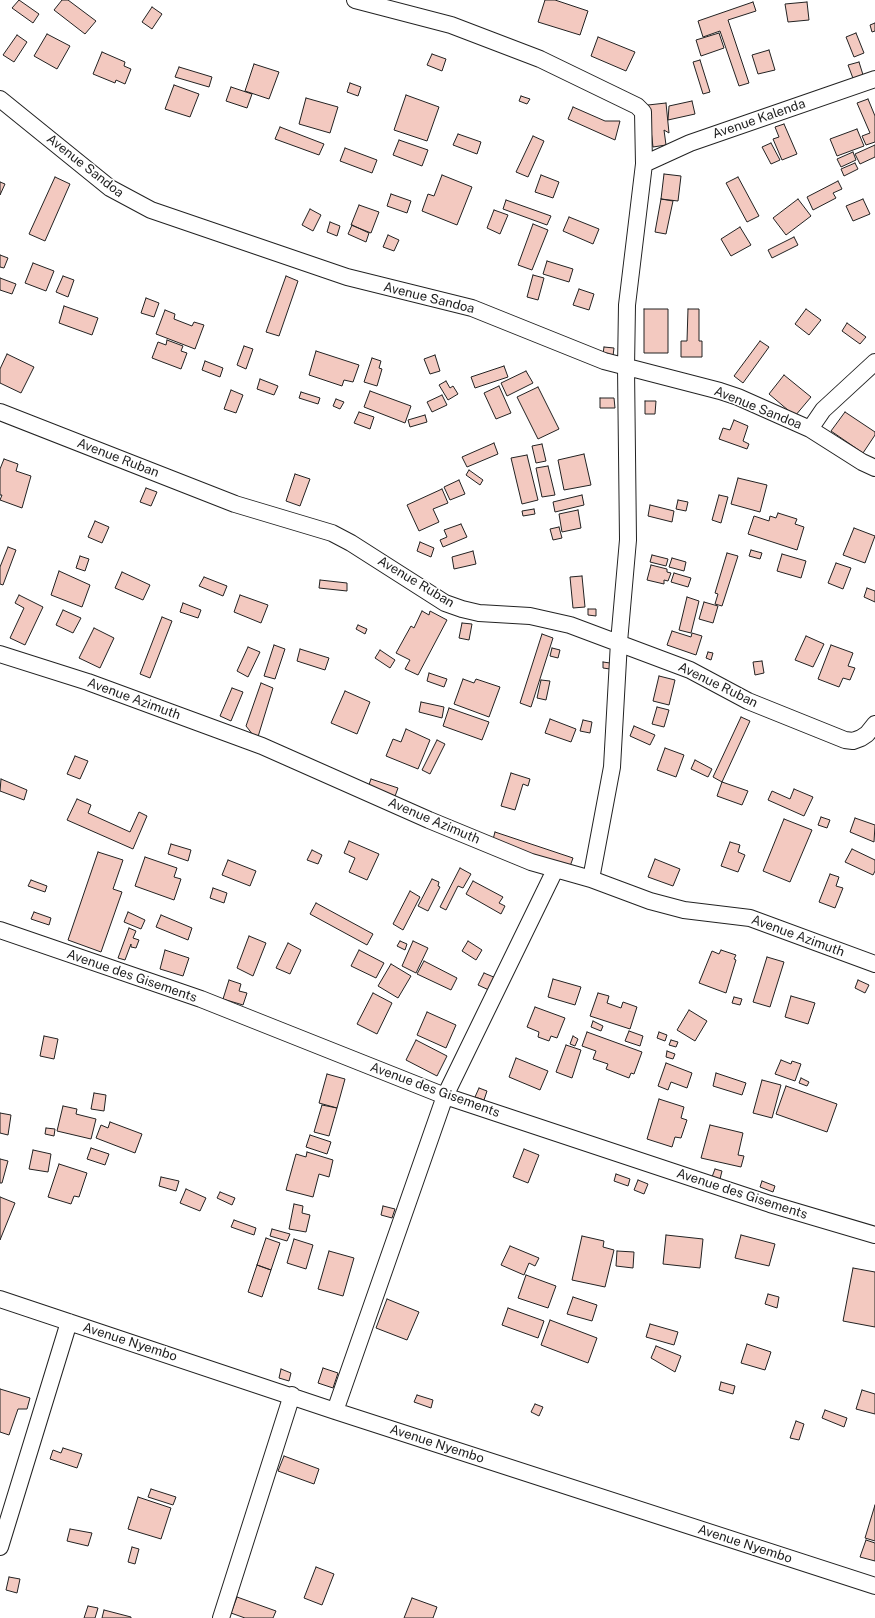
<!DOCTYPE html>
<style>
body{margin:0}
canvas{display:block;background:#fff}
</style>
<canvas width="875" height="1618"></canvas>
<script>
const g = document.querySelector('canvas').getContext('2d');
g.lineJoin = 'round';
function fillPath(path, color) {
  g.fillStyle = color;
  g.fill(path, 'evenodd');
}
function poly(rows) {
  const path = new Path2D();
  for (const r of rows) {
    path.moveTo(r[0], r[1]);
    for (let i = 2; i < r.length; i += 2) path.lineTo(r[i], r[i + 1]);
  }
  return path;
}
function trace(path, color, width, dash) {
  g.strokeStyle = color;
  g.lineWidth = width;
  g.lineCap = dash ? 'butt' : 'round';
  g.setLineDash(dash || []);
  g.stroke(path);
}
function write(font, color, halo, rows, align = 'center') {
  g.font = font + ' "Public Sans",sans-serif';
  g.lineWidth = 3;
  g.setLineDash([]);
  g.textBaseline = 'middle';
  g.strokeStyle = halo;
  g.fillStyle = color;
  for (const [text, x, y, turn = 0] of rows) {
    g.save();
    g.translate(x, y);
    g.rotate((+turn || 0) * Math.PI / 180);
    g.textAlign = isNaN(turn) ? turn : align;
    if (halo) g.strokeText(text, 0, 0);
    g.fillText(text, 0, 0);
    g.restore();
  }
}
const building = poly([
 [19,0,39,14,33,23,12,8,19,0],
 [62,0,68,0,96,21,85,34,54,10,62,0],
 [545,0,555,0,588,11,580,35,538,22,545,0],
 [753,2,756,11,728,20,749,83,739,86,720,31,703,37,698,21,753,2],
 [807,2,809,20,788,22,785,4,807,2],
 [152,7,162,14,152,29,142,22,152,7],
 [875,23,875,31,872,32,870,25,875,23],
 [719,33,724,48,701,56,696,40,719,33],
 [856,33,864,53,854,57,846,37,856,33],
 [47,34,70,46,57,69,34,56,47,34],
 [17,35,27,42,14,62,3,55,17,35],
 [598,37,635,52,626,71,591,56,598,37],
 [769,50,775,70,758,74,752,55,769,50],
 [102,52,125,62,124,66,131,69,125,84,116,80,115,83,93,74,102,52],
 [432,54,446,59,442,71,427,65,432,54],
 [700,60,710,92,703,94,693,62,700,60],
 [859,62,864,78,854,81,848,65,859,62],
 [254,64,279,72,269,99,245,91,254,64],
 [179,67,212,77,209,87,175,77,179,67],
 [350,83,361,87,358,96,347,92,350,83],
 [174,85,199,94,190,117,165,109,174,85],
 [231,87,252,94,247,108,226,101,231,87],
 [406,95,439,107,427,141,394,130,406,95],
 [521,96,530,99,527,104,519,101,521,96],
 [306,98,338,107,330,133,299,124,306,98],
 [868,99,875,116,875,142,866,145,862,136,870,133,857,103,868,99],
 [692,101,695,114,668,120,669,106,692,101],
 [666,103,669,133,664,130,666,145,653,147,648,105,666,103],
 [573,107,605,121,620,121,615,140,568,119,573,107],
 [784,124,797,154,782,160,773,139,779,137,775,127,784,124],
 [280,127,324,144,319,155,275,139,280,127],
 [857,129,864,146,837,156,830,139,857,129],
 [458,134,481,142,477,154,453,145,458,134],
 [533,136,544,141,528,177,516,172,533,136],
 [399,140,428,150,422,166,393,155,399,140],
 [771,143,780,160,771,164,762,147,771,143],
 [875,145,875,157,860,164,855,154,875,145],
 [345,148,377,160,372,173,340,161,345,148],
 [853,152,856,160,841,167,837,159,853,152],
 [855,163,858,169,844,176,841,169,855,163],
 [664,174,681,176,678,201,661,199,664,174],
 [442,175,472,187,457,225,422,211,428,194,434,196,442,175],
 [541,175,559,182,553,198,535,192,541,175],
 [55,177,70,184,45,241,29,234,55,177],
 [738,177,759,216,747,222,726,183,738,177],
 [838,181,842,189,833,193,836,198,813,210,807,197,838,181],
 [0,182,5,184,0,195,0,182],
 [391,194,411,201,407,213,387,206,391,194],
 [661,199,673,201,666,234,655,232,661,199],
 [798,199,811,216,786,235,773,218,798,199],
 [863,199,870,214,853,221,846,206,863,199],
 [506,200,551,216,547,225,503,209,506,200],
 [359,205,379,212,371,233,351,225,359,205],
 [310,209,321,215,313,231,302,225,310,209],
 [494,210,508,215,500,234,487,228,494,210],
 [569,217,599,229,593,244,563,231,569,217],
 [330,222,340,226,337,236,327,232,330,222],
 [533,224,548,230,532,270,518,265,533,224],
 [352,225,369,233,366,242,348,234,352,225],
 [740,227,751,245,731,256,721,239,740,227],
 [388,235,399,240,394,251,383,247,388,235],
 [794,237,798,245,772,258,768,250,794,237],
 [0,255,8,258,4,268,0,267,0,255],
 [547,261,573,269,569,282,543,274,547,261],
 [33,263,54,271,46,291,25,283,33,263],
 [533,275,544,278,538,300,527,297,533,275],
 [63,276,74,280,68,297,56,292,63,276],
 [286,276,298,281,279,336,266,332,286,276],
 [0,278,16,284,12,294,0,290,0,278],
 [579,289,594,294,589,310,573,305,579,289],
 [146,298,159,303,154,317,141,313,146,298],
 [64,306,98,318,92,335,59,323,64,306],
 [644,309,668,309,668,353,644,353,644,309],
 [688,309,699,309,699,341,702,341,702,357,681,357,681,341,687,341,688,309],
 [806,309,821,320,809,335,795,324,806,309],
 [165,310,175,314,174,319,192,326,194,322,204,325,195,349,156,334,165,310],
 [847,323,866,337,860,344,842,331,847,323],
 [167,340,183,346,181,351,187,353,181,369,152,358,158,342,166,345,167,340],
 [760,341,769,347,743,383,734,376,760,341],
 [244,346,253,349,246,369,237,365,244,346],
 [604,347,614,348,613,356,603,354,604,347],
 [316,351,359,365,353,382,344,380,342,386,309,375,316,351],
 [7,354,34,367,21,393,0,383,0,369,7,354],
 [435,355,440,371,430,374,424,359,435,355],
 [372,358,381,361,379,368,382,369,377,386,364,382,372,358],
 [205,361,223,368,220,377,202,370,205,361],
 [504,366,508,377,475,388,471,377,504,366],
 [526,371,533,383,507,396,501,383,526,371],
 [784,375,811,397,795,416,769,394,784,375],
 [260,379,278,386,274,395,257,389,260,379],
 [446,381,450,388,453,386,458,394,448,400,439,385,446,381],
 [499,386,511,413,496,419,484,393,499,386],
 [538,387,559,429,538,439,517,397,538,387],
 [231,390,243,395,236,413,224,409,231,390],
 [370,391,411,406,405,423,364,407,370,391],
 [301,392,320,398,318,404,299,398,301,392],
 [442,395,447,405,432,412,427,402,442,395],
 [600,398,614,398,615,408,600,408,600,398],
 [336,399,344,402,340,409,333,406,336,399],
 [645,401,656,401,655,414,645,414,645,401],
 [359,412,374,417,370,429,354,423,359,412],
 [845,412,875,432,875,435,863,453,831,431,845,412],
 [425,415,427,422,410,427,408,420,425,415],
 [734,420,748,426,743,441,749,444,747,449,719,439,723,428,730,430,734,420],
 [494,443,498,454,467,467,462,457,494,443],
 [542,444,546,461,536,463,532,446,542,444],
 [584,454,591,485,564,490,558,460,584,454],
 [527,455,538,500,522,504,511,458,527,455],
 [4,459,18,464,16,471,31,476,22,508,0,500,2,495,0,495,0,469,4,459],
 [548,466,555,495,542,497,536,468,548,466],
 [469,470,483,480,480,485,466,475,469,470],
 [295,474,310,479,300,506,286,501,295,474],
 [738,478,767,485,760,512,731,504,738,478],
 [459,480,465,494,450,500,444,487,459,480],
 [146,488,157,492,151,506,140,502,146,488],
 [442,489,448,503,433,509,439,522,419,531,407,505,442,489],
 [582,495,584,505,555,512,553,502,582,495],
 [719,495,728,497,721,523,712,520,719,495],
 [678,500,688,502,686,511,676,509,678,500],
 [650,505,674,511,672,522,648,516,650,505],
 [534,509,535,514,523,516,522,511,534,509],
 [578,510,581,528,562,532,559,514,578,510],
 [778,513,797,519,795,524,804,527,797,550,748,534,754,516,769,521,770,516,776,518,778,513],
 [95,521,109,527,102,543,88,537,95,521],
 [461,524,467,537,443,547,440,540,447,537,444,530,461,524],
 [559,527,562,538,553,540,550,529,559,527],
 [854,528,875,536,865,563,843,555,854,528],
 [420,542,434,548,431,557,417,551,420,542],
 [8,547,16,550,3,585,0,584,0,567,8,547],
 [751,550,762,553,760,559,749,556,751,550],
 [473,551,476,564,454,569,452,557,473,551],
 [727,553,738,556,722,606,715,604,718,594,715,593,727,553],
 [782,554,806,561,801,578,777,571,782,554],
 [652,555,668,559,666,566,650,562,652,555],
 [80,556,89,559,85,571,76,568,80,556],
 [672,558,686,562,684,571,669,567,672,558],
 [836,563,851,568,843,589,828,583,836,563],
 [651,565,667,569,667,572,671,573,668,581,664,580,664,584,647,580,651,565],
 [59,571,90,585,82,607,51,595,59,571],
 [122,572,150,585,143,600,115,588,122,572],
 [674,573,691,578,688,587,671,582,674,573],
 [582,576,585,607,573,608,570,577,582,576],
 [204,577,227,586,223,596,199,586,204,577],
 [320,580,347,583,347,591,319,588,320,580],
 [867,588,875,591,875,602,864,597,867,588],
 [19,595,43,607,25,645,10,638,24,608,15,603,19,595],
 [240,595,268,605,261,623,234,612,240,595],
 [687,597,699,601,691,633,679,630,687,597],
 [704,602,718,606,713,623,699,619,704,602],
 [183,603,201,610,198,618,180,612,183,603],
 [588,609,596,609,596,616,588,615,588,609],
 [63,610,81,618,73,633,56,625,63,610],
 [422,611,429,615,430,611,447,620,418,675,405,669,410,660,396,653,411,626,414,628,422,611],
 [162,617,172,621,150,678,140,674,162,617],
 [462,623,472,624,469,640,459,638,462,623],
 [358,625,367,629,365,634,356,629,358,625],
 [94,628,114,638,100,668,79,658,94,628],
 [672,631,691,637,692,633,702,636,696,655,667,645,672,631],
 [542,634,553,638,531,707,520,703,542,634],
 [806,636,824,644,813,667,795,660,806,636],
 [274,645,285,649,275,679,264,676,274,645],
 [831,645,853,653,848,666,855,668,850,680,843,678,839,687,818,679,831,645],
 [248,647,260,652,248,677,237,671,248,647],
 [552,648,560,650,558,658,550,656,552,648],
 [300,649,329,658,325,670,297,661,300,649],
 [380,650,395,660,390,668,375,658,380,650],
 [708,652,713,653,711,660,706,658,708,652],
 [762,661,764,673,755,675,753,662,762,661],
 [603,662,610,663,610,669,603,668,603,662],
 [429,673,447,679,444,687,427,681,429,673],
 [659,676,675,680,669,705,653,701,659,676],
 [463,679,474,683,476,679,500,687,489,717,454,704,463,679],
 [541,680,550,681,546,700,537,698,541,680],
 [261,683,273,688,257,740,246,726,261,683],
 [232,688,243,692,231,721,220,716,232,688],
 [345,691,370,702,357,734,331,723,345,691],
 [421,702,444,707,442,718,419,712,421,702],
 [657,707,669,710,664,727,652,724,657,707],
 [449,708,489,722,482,740,443,726,449,708],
 [741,717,750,721,722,782,713,777,741,717],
 [550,719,576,729,571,742,545,733,550,719],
 [583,720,592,722,590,733,580,731,583,720],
 [634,726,655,735,650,745,630,736,634,726],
 [406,729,430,740,418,769,386,756,393,739,401,742,406,729],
 [437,740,445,744,430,774,422,770,437,740],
 [665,748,684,755,676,777,657,770,665,748],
 [75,756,88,761,80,779,67,774,75,756],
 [695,760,712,769,708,777,691,769,695,760],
 [511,773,530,779,528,786,523,784,515,810,501,806,511,773],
 [1,779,27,790,24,800,0,791,1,779],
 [371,779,398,788,394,799,367,790,371,779],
 [722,782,748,791,742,805,717,796,722,782],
 [794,789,813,797,804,816,768,800,772,791,790,799,794,789],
 [77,799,91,805,88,813,130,832,139,812,147,816,133,849,67,820,77,799],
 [821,817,830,820,827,828,818,825,821,817],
 [855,818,875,825,874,842,850,832,855,818],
 [784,819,812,830,790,882,763,871,784,819],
 [495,832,573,858,569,869,492,843,495,832],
 [349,841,379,854,367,880,349,872,355,858,344,853,349,841],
 [730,842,740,845,738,852,745,855,738,872,721,866,730,842],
 [171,844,191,850,188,861,168,854,171,844],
 [852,849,875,860,875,871,873,875,845,862,852,849],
 [312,850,322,855,318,864,307,860,312,850],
 [98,852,123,860,113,889,122,892,101,952,68,940,98,852],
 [145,857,177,868,174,877,181,879,174,900,135,886,145,857],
 [655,859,680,869,673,886,648,877,655,859],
 [228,860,256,871,250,886,222,875,228,860],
 [460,868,471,874,463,888,458,886,446,910,440,907,460,868],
 [830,874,839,877,836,886,843,888,835,908,819,902,830,874],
 [432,879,439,882,438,886,440,887,428,911,418,906,432,879],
 [31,880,47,886,45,892,28,886,31,880],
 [473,881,503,897,499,903,505,906,501,914,466,894,473,881],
 [213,888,227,893,224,903,210,898,213,888],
 [410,891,420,897,403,930,393,924,410,891],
 [316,903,373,934,367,945,310,914,316,903],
 [34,912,51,918,49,925,31,919,34,912],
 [128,912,145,920,141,929,124,922,128,912],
 [161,915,192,928,188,940,156,927,161,915],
 [129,928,136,931,133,938,139,940,136,948,131,947,131,944,125,960,118,958,129,928],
 [249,936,266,943,253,976,237,968,249,936],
 [400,941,407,944,405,950,397,946,400,941],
 [413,941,428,948,416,973,402,966,413,941],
 [468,941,482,950,476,960,462,951,468,941],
 [288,943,301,950,290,974,276,968,288,943],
 [165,950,189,958,183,976,160,969,165,950],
 [359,950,384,963,376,978,351,966,359,950],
 [721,950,736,955,734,959,736,960,726,993,699,983,712,951,719,954,721,950],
 [767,957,784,962,770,1007,753,1002,767,957],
 [424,961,457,978,451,990,417,974,424,961],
 [391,964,411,976,398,998,378,986,391,964],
 [484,973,496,978,491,991,478,985,484,973],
 [553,979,581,987,575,1005,548,997,553,979],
 [229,980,241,984,239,991,247,993,243,1005,223,999,229,980],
 [858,980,869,985,865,993,855,988,858,980],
 [373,993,392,1003,377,1034,357,1024,373,993],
 [598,993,609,996,607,1003,621,1008,623,1002,637,1007,630,1029,590,1016,598,993],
 [791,996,815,1003,808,1024,785,1017,791,996],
 [734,997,742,999,740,1005,732,1003,734,997],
 [535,1007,565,1018,557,1038,551,1036,549,1041,538,1037,539,1032,527,1027,535,1007],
 [689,1010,707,1021,695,1041,677,1030,689,1010],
 [427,1012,456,1025,446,1048,417,1035,427,1012],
 [593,1021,603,1026,601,1031,591,1027,593,1021],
 [629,1031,643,1036,640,1046,625,1041,629,1031],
 [587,1032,642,1052,634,1074,631,1073,629,1078,606,1069,608,1064,593,1059,596,1051,582,1046,587,1032],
 [659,1032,667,1035,665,1041,657,1038,659,1032],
 [44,1036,58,1039,54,1059,40,1056,44,1036],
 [573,1036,578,1039,575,1046,570,1044,573,1036],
 [416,1040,447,1056,437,1076,406,1060,416,1040],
 [671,1040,678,1042,676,1047,669,1045,671,1040],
 [566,1045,581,1050,572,1078,556,1072,566,1045],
 [667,1051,675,1054,673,1059,666,1057,667,1051],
 [516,1058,548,1071,540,1090,509,1077,516,1058],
 [781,1060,791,1064,792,1061,801,1064,795,1081,775,1074,781,1060],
 [666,1063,692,1073,687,1088,671,1082,668,1090,658,1086,666,1063],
 [716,1073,746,1083,742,1095,713,1086,716,1073],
 [327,1074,345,1079,337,1108,319,1103,327,1074],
 [801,1078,809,1082,807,1086,799,1083,801,1078],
 [762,1080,781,1085,772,1118,753,1113,762,1080],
 [786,1086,837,1104,827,1132,776,1114,786,1086],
 [479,1088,487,1091,484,1100,475,1097,479,1088],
 [94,1093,106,1095,104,1111,91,1109,94,1093],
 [659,1099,684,1107,681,1118,687,1120,681,1138,675,1137,672,1147,647,1139,659,1099],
 [322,1105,337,1108,329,1136,314,1132,322,1105],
 [63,1106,77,1109,76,1114,96,1119,91,1139,57,1131,63,1106],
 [0,1113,11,1115,8,1135,0,1133,0,1113],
 [110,1122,142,1134,135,1153,96,1138,101,1125,108,1128,110,1122],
 [710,1125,743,1133,738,1155,744,1156,741,1167,701,1158,710,1125],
 [46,1128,55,1129,54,1136,45,1134,46,1128],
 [310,1135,331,1142,327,1154,306,1147,310,1135],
 [91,1148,109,1154,105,1165,87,1159,91,1148],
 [524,1149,539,1155,528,1183,513,1177,524,1149],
 [33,1150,51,1154,48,1172,29,1169,33,1150],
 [307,1152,333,1160,329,1177,319,1174,313,1197,286,1190,296,1154,306,1157,307,1152],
 [0,1159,8,1161,2,1183,0,1183,0,1159],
 [59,1164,87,1173,79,1197,74,1196,71,1204,48,1197,59,1164],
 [715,1169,722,1171,720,1179,712,1177,715,1169],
 [616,1174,630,1179,628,1186,614,1181,616,1174],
 [161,1177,179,1181,176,1191,159,1186,161,1177],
 [638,1180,648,1184,644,1194,634,1190,638,1180],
 [762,1181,775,1186,773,1192,760,1187,762,1181],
 [186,1189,206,1198,200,1211,180,1203,186,1189],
 [220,1192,235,1198,232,1205,217,1198,220,1192],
 [0,1197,15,1203,0,1240,0,1197],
 [294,1204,303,1206,302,1213,310,1215,306,1232,289,1229,294,1204],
 [383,1206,395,1209,392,1218,381,1215,383,1206],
 [234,1220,256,1228,254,1235,231,1227,234,1220],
 [272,1229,290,1234,287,1241,270,1236,272,1229],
 [666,1235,703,1239,700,1268,663,1264,666,1235],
 [741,1235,775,1244,769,1266,735,1258,741,1235],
 [582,1236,604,1241,603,1247,614,1250,605,1287,572,1280,582,1236],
 [266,1238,280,1243,271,1270,257,1265,266,1238],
 [294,1239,313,1245,306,1269,287,1263,294,1239],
 [510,1246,539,1258,535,1266,529,1263,524,1275,501,1265,510,1246],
 [329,1251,354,1258,343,1296,318,1289,329,1251],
 [617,1251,634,1252,633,1268,616,1266,617,1251],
 [257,1265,271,1270,262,1297,248,1292,257,1265],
 [853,1268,875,1272,875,1327,843,1321,853,1268],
 [526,1275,556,1286,548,1308,518,1298,526,1275],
 [768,1294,779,1297,777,1308,765,1304,768,1294],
 [573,1297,597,1305,592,1321,567,1314,573,1297],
 [387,1299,419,1312,407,1340,376,1328,387,1299],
 [508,1308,544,1321,538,1338,502,1325,508,1308],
 [550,1320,597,1338,588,1363,541,1345,550,1320],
 [650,1324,678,1332,674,1345,646,1337,650,1324],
 [747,1344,771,1352,765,1370,741,1363,747,1344],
 [656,1346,681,1356,675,1372,651,1358,656,1346],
 [323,1368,338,1373,333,1388,318,1383,323,1368],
 [281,1369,291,1373,289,1381,279,1378,281,1369],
 [721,1382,735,1386,733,1394,719,1390,721,1382],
 [0,1389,30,1398,27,1409,18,1409,9,1435,0,1432,0,1389],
 [862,1390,875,1394,875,1414,856,1409,862,1390],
 [417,1395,433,1400,431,1408,414,1402,417,1395],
 [535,1404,543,1407,539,1416,531,1412,535,1404],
 [825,1410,847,1418,844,1427,822,1418,825,1410],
 [796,1421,804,1424,799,1440,790,1438,796,1421],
 [63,1448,82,1454,77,1468,50,1459,53,1450,61,1453,63,1448],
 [284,1456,319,1469,314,1484,278,1471,284,1456],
 [151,1489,176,1497,173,1505,148,1497,151,1489],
 [138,1497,171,1508,161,1539,128,1529,138,1497],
 [875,1505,875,1541,865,1538,875,1505],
 [70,1529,92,1533,88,1546,67,1541,70,1529],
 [866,1540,875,1543,875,1561,860,1557,866,1540],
 [132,1547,139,1549,135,1564,128,1562,132,1547],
 [316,1567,334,1574,322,1605,304,1598,316,1567],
 [9,1577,20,1579,17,1593,6,1590,9,1577],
 [237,1597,276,1611,273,1618,245,1618,231,1613,237,1597],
 [412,1598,437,1607,433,1618,404,1618,412,1598],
 [88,1606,98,1608,95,1618,84,1618,88,1606],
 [104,1610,131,1617,131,1618,102,1618,104,1610]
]);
fillPath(building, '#f3c9c0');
trace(building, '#222', 1);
const street = poly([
 [355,0,451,25,540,59,637,106,643,112,644,164,627,305,626,368,628,540,619,642,612,767,591,879],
 [0,99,110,188,151,210,347,277,472,308,604,361,720,391,738,397,810,429,862,462,875,468],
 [644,164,690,143,875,79],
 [0,412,235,504,332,533,351,543,445,603,462,609,479,613,530,616,570,625,690,670,748,701,845,740,853,741,861,738,867,734,875,724],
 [810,429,823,410,875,362],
 [0,654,88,682,262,746,429,820,531,862,591,879,650,901,684,910,750,918,875,964],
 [0,930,201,999,445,1096,770,1204,875,1235],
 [0,1299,335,1411,875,1586],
 [335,1411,445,1096,555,870],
 [0,1547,69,1322],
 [221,1618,292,1395]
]);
trace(street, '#222', 18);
trace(street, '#fff', 16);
write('13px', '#222', '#fff', [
 ["Avenue Kalenda",759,119,-19],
 ["Avenue Sandoa",85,166,38],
 ["Avenue Sandoa",429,298,14],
 ["Avenue Sandoa",758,408,22],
 ["Avenue Ruban",118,458,21],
 ["Avenue Ruban",416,582,31],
 ["Avenue Ruban",718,685,26],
 ["Avenue Azimuth",134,699,20],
 ["Avenue Azimuth",434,821,23],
 ["Avenue Azimuth",798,936,20],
 ["Avenue des Gisements",132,976,19],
 ["Avenue des Gisements",435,1090,20],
 ["Avenue des Gisements",742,1194,18],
 ["Avenue Nyembo",130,1342,18],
 ["Avenue Nyembo",437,1444,18],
 ["Avenue Nyembo",745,1544,18]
]);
</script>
